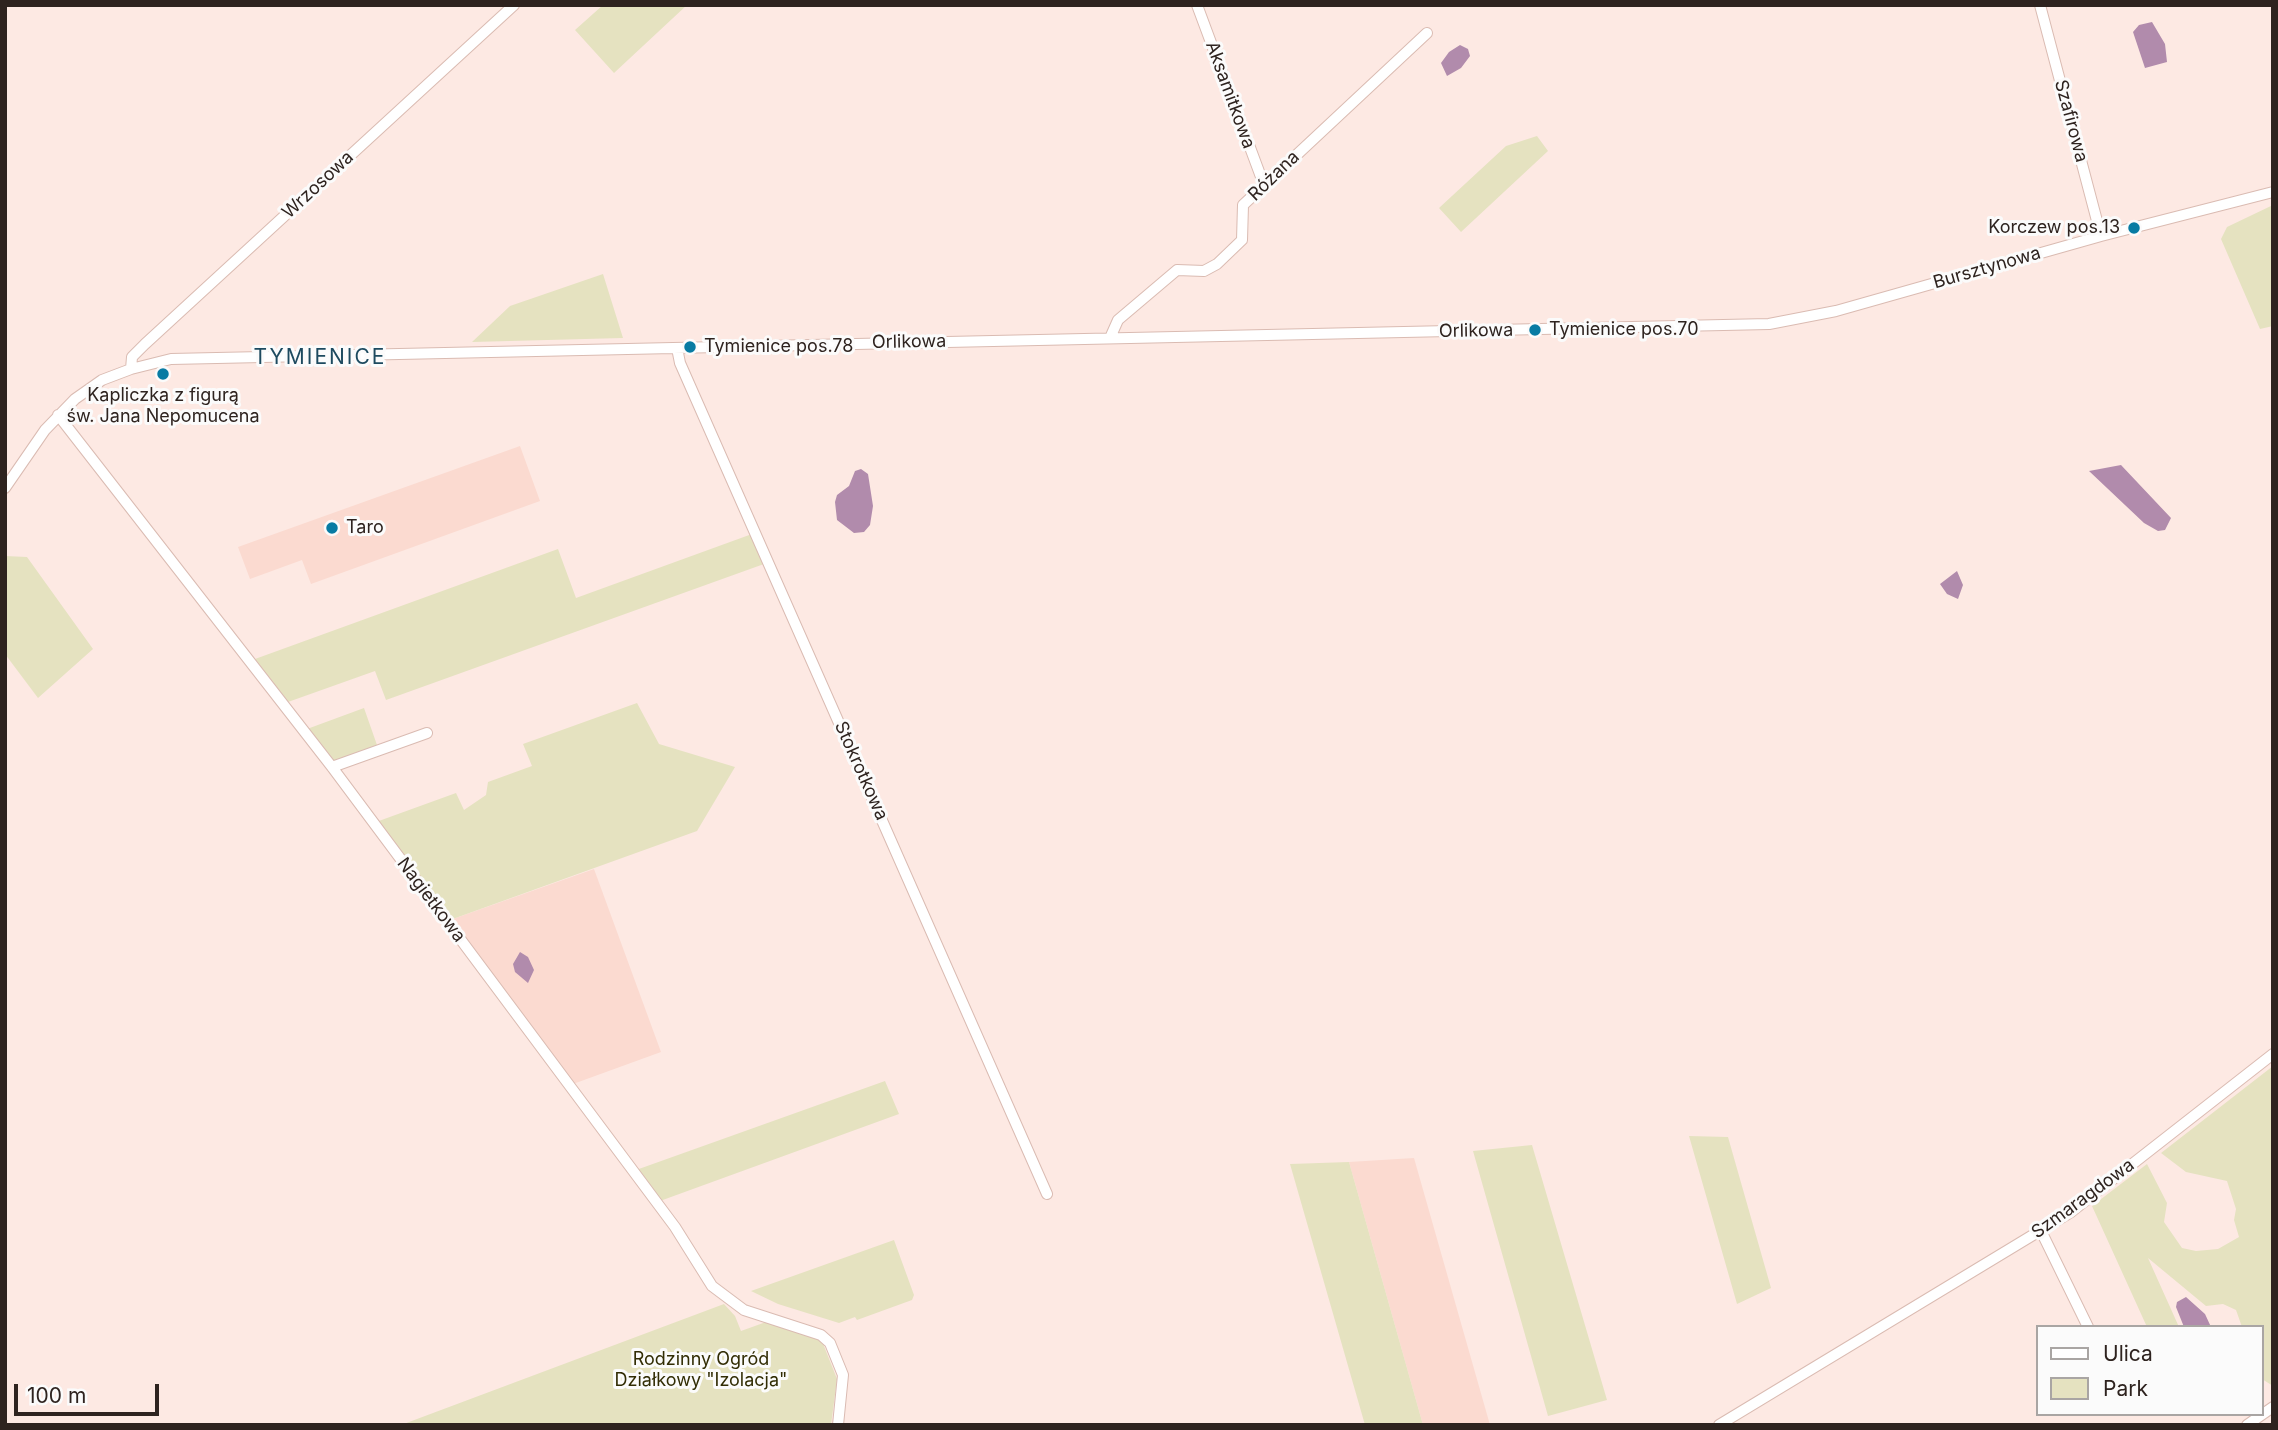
<!DOCTYPE html>
<meta charset="utf-8">
<style>
body{margin:0}
#map{position:relative;width:2278px;height:1430px;overflow:hidden;background:#fde9e3;font-family:Inter,sans-serif}
canvas{display:block}
.frame{position:absolute;inset:0;border:7px solid #2e231f;pointer-events:none}
.legend{position:absolute;left:2036px;top:1325px;width:228px;height:91px;box-sizing:border-box;background:#fbfbfb;border:2px solid #a9a5a3;margin:0;padding:9px 12px;list-style:none;font-size:21px;color:#2e231f}
.legend li{display:flex;align-items:center;gap:14px;height:35px}
.legend b{width:35px;border:2px solid #a9a5a3}
.scale{position:absolute;left:14px;top:1384px;width:145px;height:32px;box-sizing:border-box;border:4px solid #2e231f;border-top:0;padding-left:9px;font-size:21px;line-height:24px;white-space:nowrap;color:#2e231f;-webkit-text-stroke:5px #fbfbfb;paint-order:stroke}
</style>
<div id="map">
<canvas width="2278" height="1430"></canvas>
<div class="frame"></div>
<ul class="legend">
<li><b style="height:9px;background:#fff"></b>Ulica</li>
<li><b style="height:19px;background:#e5e2c0"></b>Park</li>
</ul>
<div class="scale">100 m</div>
</div>
<script>
const g = document.querySelector('canvas').getContext('2d');
g.lineJoin = 'round';
function fillPath(path, color) {
  g.fillStyle = color;
  g.fill(path, 'evenodd');
}
function poly(rows) {
  const path = new Path2D();
  for (const r of rows) {
    path.moveTo(r[0], r[1]);
    for (let i = 2; i < r.length; i += 2) path.lineTo(r[i], r[i + 1]);
  }
  return path;
}
function trace(path, color, width, dash) {
  g.strokeStyle = color;
  g.lineWidth = width;
  g.lineCap = dash ? 'butt' : 'round';
  g.setLineDash(dash || []);
  g.stroke(path);
}
function write(font, color, halo, rows, align = 'center') {
  g.font = font + ' Inter,sans-serif';
  g.lineWidth = 6;
  g.setLineDash([]);
  g.textBaseline = 'middle';
  g.strokeStyle = halo;
  g.fillStyle = color;
  for (const [text, x, y, turn = 0] of rows) {
    g.save();
    g.translate(x, y);
    g.rotate((+turn || 0) * Math.PI / 180);
    g.textAlign = isNaN(turn) ? turn : align;
    if (halo) g.strokeText(text, 0, 0);
    g.fillText(text, 0, 0);
    g.restore();
  }
}
fillPath(poly([
 [520,446,540,501,311,584,302,560,250,579,238,547],
 [594,869,661,1052,573,1084,450,920],
 [1414,1158,1490,1425,1423,1425,1349,1162]
]), '#fbdad0');
fillPath(poly([
 [603,5,687,5,614,73,575,30],
 [1537,136,1548,151,1461,232,1439,208,1506,146],
 [2273,205,2273,326,2260,329,2221,239,2227,227],
 [603,274,623,338,472,342,510,306],
 [752,534,764,564,386,700,375,671,288,702,255,659,558,549,576,598],
 [5,556,27,557,93,649,38,698,5,654],
 [637,703,659,744,735,767,697,831,450,920,376,822,456,793,464,810,486,795,488,782,532,766,523,744],
 [364,708,377,745,331,762,307,729],
 [2273,1066,2273,1386,2262,1379,2262,1327,2242,1327,2236,1310,2223,1304,2206,1306,2148,1258,2179,1327,2147,1327,2092,1206,2147,1164,2167,1203,2164,1222,2182,1248,2196,1251,2218,1249,2239,1237,2234,1220,2236,1209,2227,1181,2186,1172,2161,1153],
 [885,1081,899,1114,660,1201,636,1170],
 [1689,1136,1728,1137,1771,1288,1737,1304],
 [1532,1145,1607,1400,1548,1416,1473,1151],
 [1349,1162,1423,1425,1365,1425,1290,1164],
 [894,1240,914,1295,912,1300,857,1320,855,1317,839,1323,778,1304,751,1291],
 [724,1304,735,1316,741,1331,766,1322,822,1341,837,1379,831,1425,401,1425]
]), '#e5e2c0');
fillPath(poly([
 [2152,22,2165,44,2167,62,2145,68,2133,32,2139,25],
 [1460,45,1468,49,1470,56,1461,68,1447,76,1441,63,1449,52],
 [2121,465,2171,518,2165,530,2158,531,2144,523,2089,471],
 [861,469,868,474,873,506,870,525,864,532,854,533,837,520,835,502,837,495,849,486,855,471],
 [1957,571,1963,585,1958,599,1947,594,1940,584],
 [520,952,528,957,534,970,528,983,515,972,513,964],
 [2186,1297,2205,1314,2211,1327,2184,1327,2176,1307,2177,1302]
]), '#b18bac');
const minor = poly([
 [1197,5,1264,185],
 [2040,5,2101,236],
 [1110,338,1118,320,1177,270,1204,271,1217,264,1242,240,1243,205,1427,33],
 [677,348,680,363,1047,1194],
 [131,369,132,357,145,344,514,5],
 [58,415,332,767,675,1227,712,1286,744,1310,821,1335,830,1343,843,1375,838,1425],
 [5,488,45,430,75,399,102,380,131,369,171,359,1769,324,1836,311,2101,236,2273,192],
 [332,767,427,733],
 [2041,1231,2088,1327],
 [1719,1425,2071,1212,2273,1054],
 [2247,1425,2273,1407]
]);
trace(minor, '#dabbb2', 12);
trace(minor, '#fff', 10);
for (const [x, y, r, color] of [
 [2134,228,7,"#087ba3"],
 [1535,330,7,"#087ba3"],
 [690,347,7,"#087ba3"],
 [163,374,7,"#087ba3"],
 [332,528,7,"#087ba3"]
]) {
  const dot = new Path2D();
  dot.arc(x, y, r, 0, 2 * Math.PI);
  g.fillStyle = color;
  g.fill(dot);
  trace(dot, '#fbfbfb', 2.5);
}
write('18px', '#2e231f', '#fbfbfb', [
 ["Aksamitkowa",1230,95,70],
 ["Szafirowa",2071,121,75],
 ["Różana",1274,176,-44],
 ["Wrzosowa",318,185,-43],
 ["Bursztynowa",1987,268,-16],
 ["Orlikowa",1476,331,-1],
 ["Orlikowa",909,342,-1],
 ["Stokrotkowa",861,771,66],
 ["Nagietkowa",431,900,53],
 ["Szmaragdowa",2083,1199,-36]
]);
write('18px', '#2e231f', '#fbfbfb', [
 ["Korczew pos.13",2120,228,"right"],
 ["Tymienice pos.70",1549,330],
 ["Tymienice pos.78",704,347],
 ["Kapliczka z figurą",163,396,"center"],
 ["św. Jana Nepomucena",163,417,"center"],
 ["Taro",346,528]
], 'left');
write('18px', '#322d05', '#fbfbfb', [
 ["Rodzinny Ogród",701,1360],
 ["Działkowy \"Izolacja\"",701,1381]
]);
g.letterSpacing = '2px';
write('21px', '#1d4a5f', '#fbfbfb', [
 ["TYMIENICE",320,358]
]);
g.letterSpacing = '0px';
</script>
